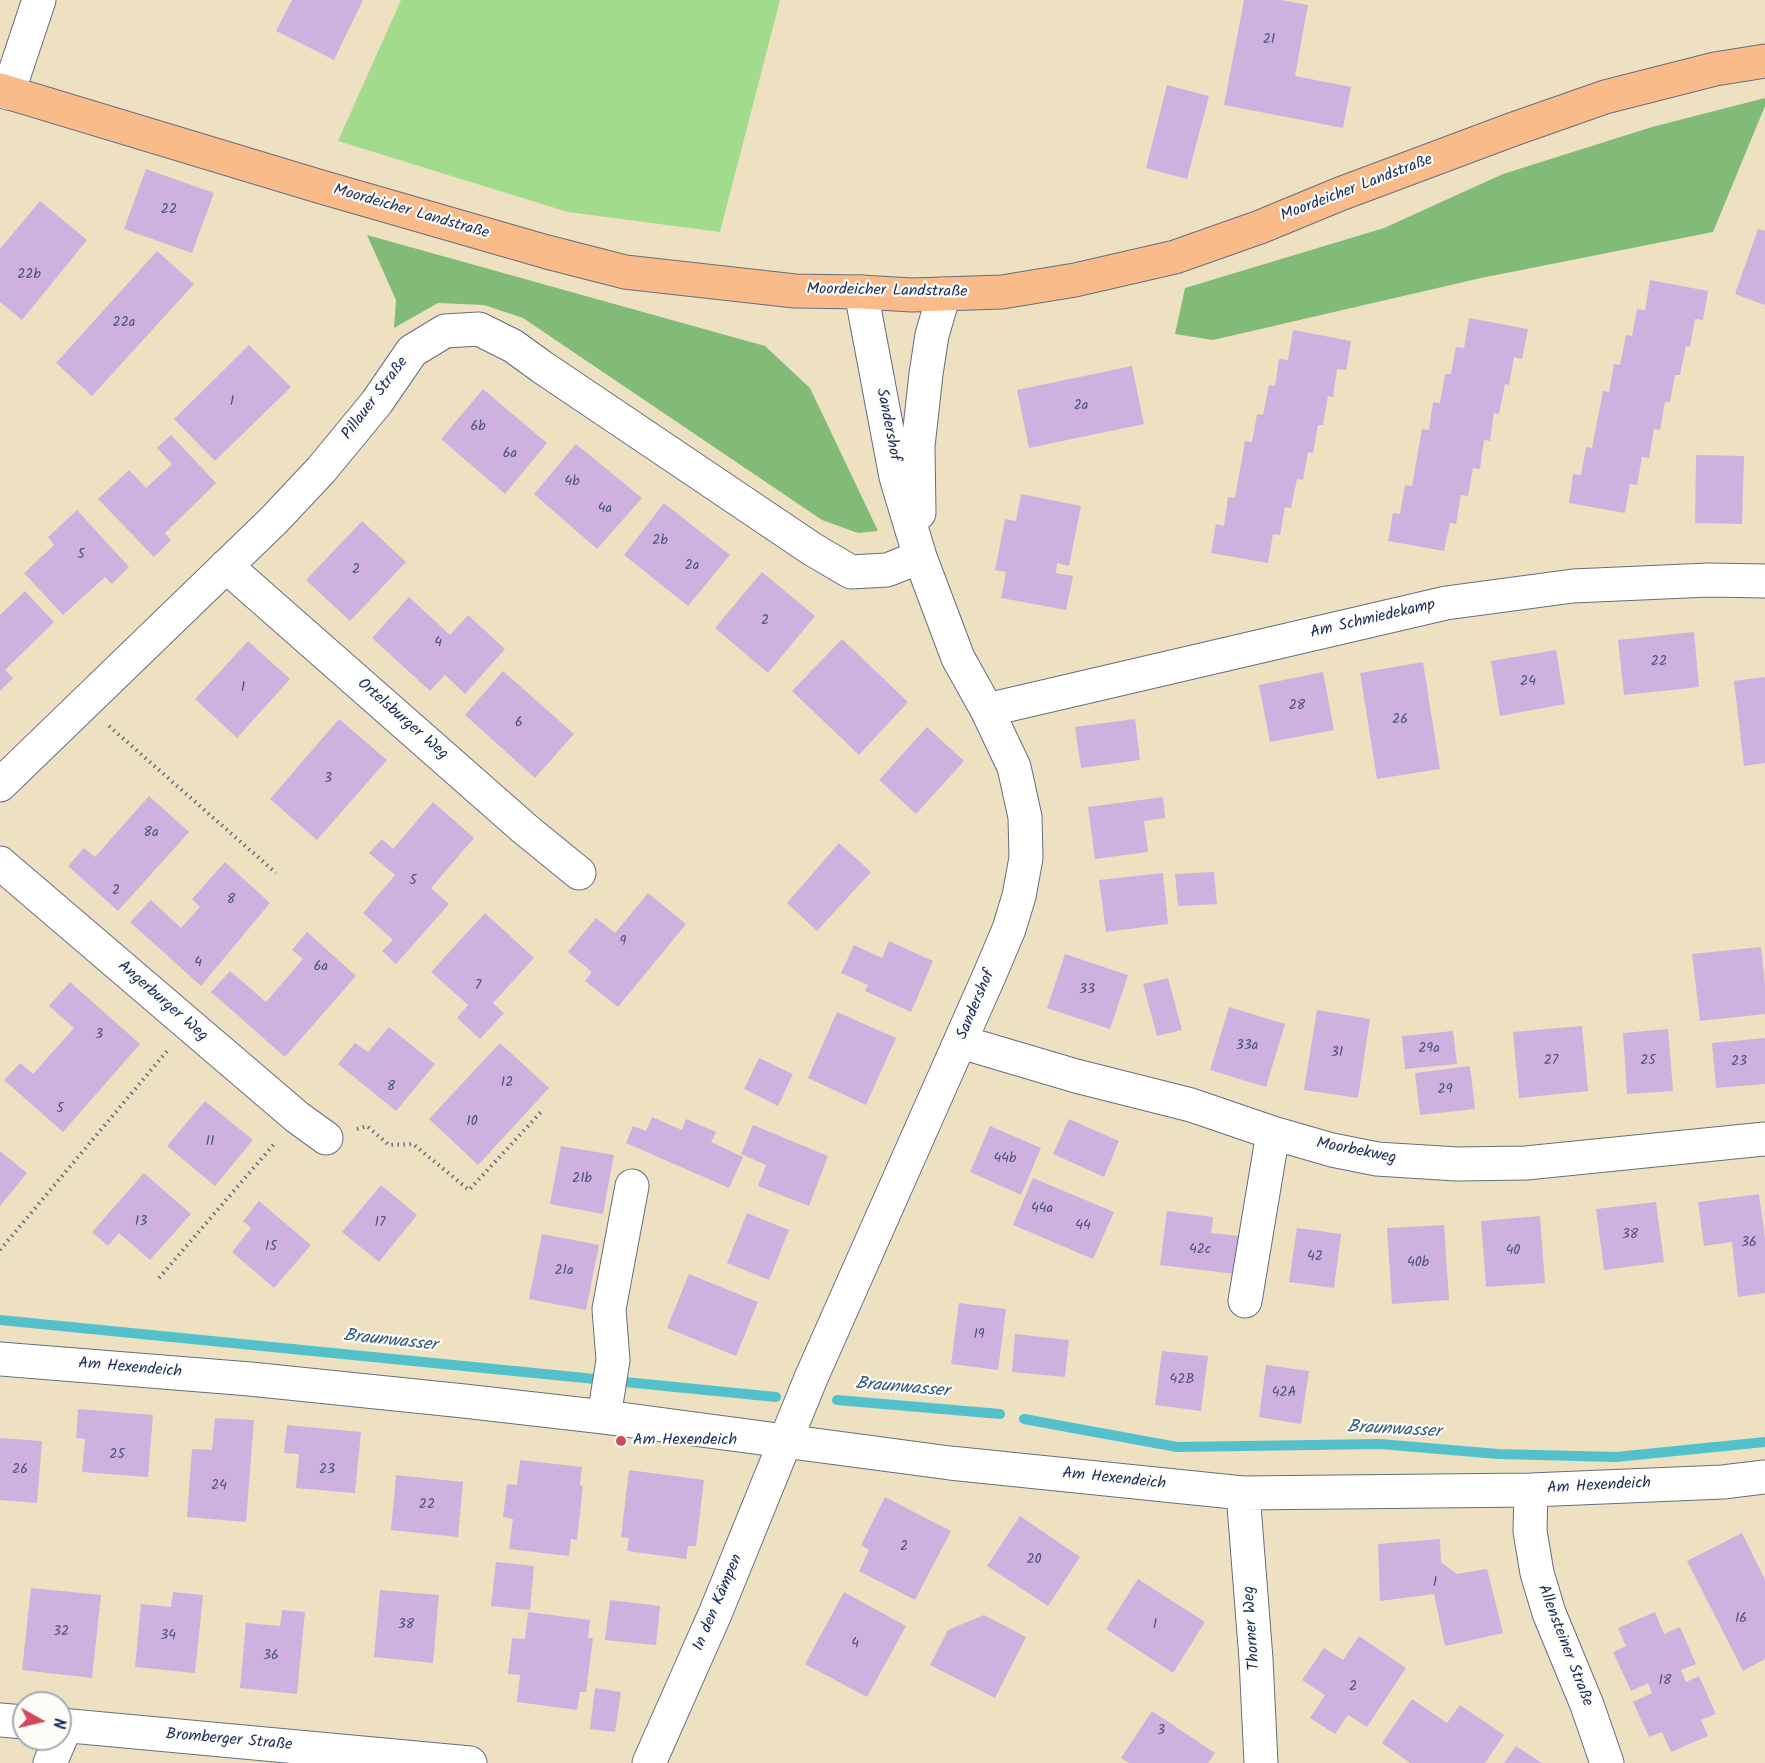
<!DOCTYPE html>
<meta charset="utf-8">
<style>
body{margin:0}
#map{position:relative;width:1765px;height:1763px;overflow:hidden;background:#eee1c1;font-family:Kalam,sans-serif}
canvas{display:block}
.north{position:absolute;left:12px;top:1691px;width:60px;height:60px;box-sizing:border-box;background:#fdfcf7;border:2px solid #a3aaba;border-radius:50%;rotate:98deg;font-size:16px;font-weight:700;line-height:24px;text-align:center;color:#1b2f5e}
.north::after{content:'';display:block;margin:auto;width:21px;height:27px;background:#d1495b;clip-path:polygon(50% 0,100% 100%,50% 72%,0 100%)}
</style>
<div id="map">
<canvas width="1765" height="1763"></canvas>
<div class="north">N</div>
</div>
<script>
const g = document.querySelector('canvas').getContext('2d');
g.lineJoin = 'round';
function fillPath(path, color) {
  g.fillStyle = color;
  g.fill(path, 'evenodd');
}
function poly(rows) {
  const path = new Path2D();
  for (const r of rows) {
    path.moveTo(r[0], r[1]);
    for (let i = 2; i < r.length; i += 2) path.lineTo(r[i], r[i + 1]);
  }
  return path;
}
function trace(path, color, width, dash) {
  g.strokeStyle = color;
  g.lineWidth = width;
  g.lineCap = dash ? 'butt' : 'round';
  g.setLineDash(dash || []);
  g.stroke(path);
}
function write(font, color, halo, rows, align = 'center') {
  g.font = font + ' Kalam,sans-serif';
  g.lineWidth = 4.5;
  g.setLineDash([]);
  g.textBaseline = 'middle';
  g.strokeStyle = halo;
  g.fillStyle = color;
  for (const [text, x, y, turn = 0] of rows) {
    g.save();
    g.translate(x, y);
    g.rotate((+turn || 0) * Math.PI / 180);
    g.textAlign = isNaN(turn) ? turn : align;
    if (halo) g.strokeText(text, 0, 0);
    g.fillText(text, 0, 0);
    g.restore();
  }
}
fillPath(poly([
 [401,0,780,0,720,232,568,212,338,141]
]), '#a3db8c');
fillPath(poly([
 [1765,98,1765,106,1713,232,1481,278,1213,340,1175,334,1185,288,1384,228,1503,174,1652,127],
 [367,235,765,346,810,388,878,531,858,533,822,520,523,318,484,305,438,303,394,328,396,300]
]), '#82bb78');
trace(poly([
 [0,1320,776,1397],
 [837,1400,1000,1414],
 [1024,1419,1177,1447,1380,1444,1498,1454,1616,1457,1765,1442]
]), '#53c0cc', 10);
fillPath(poly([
 [292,0,363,0,334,60,276,31],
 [1244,0,1281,0,1308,5,1295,76,1351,87,1343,128,1224,105],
 [1167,85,1209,96,1187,179,1146,168],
 [146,169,214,193,192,253,124,229],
 [40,201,87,240,22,320,0,302,0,249],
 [1758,229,1765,231,1765,305,1735,294],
 [157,251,194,284,92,396,56,363],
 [1650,280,1708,291,1703,320,1695,319,1690,347,1686,346,1680,375,1675,375,1670,402,1665,402,1660,430,1654,429,1649,458,1642,457,1637,485,1630,484,1625,513,1569,503,1573,474,1581,475,1586,447,1592,448,1603,391,1609,392,1614,364,1620,365,1626,335,1632,336,1637,309,1645,310],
 [1469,318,1528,329,1522,359,1514,357,1509,385,1505,384,1499,414,1494,413,1490,441,1484,440,1480,469,1473,468,1468,496,1461,495,1456,524,1450,523,1444,551,1388,541,1393,513,1400,514,1405,485,1412,486,1422,429,1429,430,1433,402,1440,403,1445,374,1451,374,1456,347,1464,348],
 [1293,330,1351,341,1346,370,1337,369,1333,397,1328,396,1323,425,1318,425,1313,453,1308,452,1303,480,1297,479,1291,508,1285,507,1280,535,1273,534,1268,563,1211,553,1216,524,1224,526,1228,497,1235,498,1245,441,1252,442,1257,414,1263,415,1269,385,1275,386,1279,359,1288,360],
 [249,345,291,387,215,461,174,419],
 [1132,366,1144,424,1029,448,1017,390],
 [483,389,547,443,505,494,441,439],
 [171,435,216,483,165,533,171,540,154,557,98,499,129,470,146,488,172,464,157,448],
 [576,444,642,498,597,549,534,494],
 [1696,455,1744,456,1742,524,1695,523],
 [1021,494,1081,506,1069,566,1057,563,1056,573,1073,576,1066,610,1001,598,1006,572,995,570,1005,519,1016,521],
 [664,503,730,555,688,606,624,555],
 [77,510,129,567,112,584,105,577,63,615,24,573,54,545,48,537],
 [362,521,406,562,350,621,306,580],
 [762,572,815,616,768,673,715,628],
 [25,591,54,622,5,670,13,678,0,691,0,615],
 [409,597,450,635,468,615,505,649,465,694,445,675,430,691,372,638],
 [1694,632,1699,687,1624,695,1618,640],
 [842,639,908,702,859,755,792,691],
 [248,641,290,679,237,738,195,699],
 [1556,650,1565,704,1500,716,1491,661],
 [1423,662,1440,769,1377,779,1360,673],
 [503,671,574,734,535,778,465,715],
 [1323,672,1334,730,1270,742,1259,685],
 [1765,677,1765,763,1744,766,1734,681],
 [339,719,387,760,317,840,270,799],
 [1135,719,1140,760,1081,768,1075,727],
 [927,727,964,761,916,814,879,780],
 [149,796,189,832,118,911,68,866,84,848,95,857],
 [1163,797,1165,818,1144,821,1148,852,1095,859,1088,807],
 [433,802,474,838,431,888,449,904,396,964,382,951,393,940,363,913,395,875,369,853,382,839,393,849],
 [839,843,871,872,817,931,787,903],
 [225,862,270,903,201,986,130,922,151,900,181,928,200,907,192,899],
 [1214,872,1217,904,1178,906,1175,874],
 [1163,873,1168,924,1106,932,1099,880],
 [648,893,686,924,618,1007,585,981,592,972,568,952,596,918,615,933],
 [485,913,534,958,493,1003,504,1013,480,1039,457,1018,468,1005,431,972],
 [307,932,356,976,285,1057,211,992,230,971,266,1002,303,959,292,950],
 [889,941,933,961,911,1012,865,991,868,985,841,973,854,945,882,958],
 [1761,947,1765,985,1765,1014,1700,1021,1692,954],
 [1065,954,1128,975,1110,1029,1047,1008],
 [1168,978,1182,1030,1157,1036,1143,984],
 [70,982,140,1044,63,1132,4,1080,20,1063,33,1074,74,1028,49,1006],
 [1229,1007,1285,1024,1266,1087,1210,1070],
 [1317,1010,1370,1019,1358,1098,1304,1090],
 [837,1012,896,1038,866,1105,808,1078],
 [1582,1026,1588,1091,1519,1098,1513,1032],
 [389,1027,435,1064,396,1111,338,1064,355,1043,368,1052],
 [1668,1029,1673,1091,1627,1094,1623,1033],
 [1453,1031,1457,1064,1405,1069,1402,1036],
 [1765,1038,1765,1084,1716,1088,1712,1043],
 [500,1043,549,1088,478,1165,429,1119],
 [759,1058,793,1074,778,1106,744,1089],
 [1470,1066,1475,1109,1420,1115,1415,1073],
 [205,1101,253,1140,215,1186,167,1146],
 [652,1117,682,1130,686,1119,716,1132,711,1142,743,1157,729,1188,626,1143,633,1126,646,1131],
 [1069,1119,1119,1141,1104,1177,1053,1154],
 [753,1125,828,1156,809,1206,758,1186,766,1165,741,1154],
 [990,1126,1041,1148,1021,1195,970,1172],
 [561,1146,614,1155,603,1214,550,1204],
 [0,1151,27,1173,0,1206],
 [144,1173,191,1214,150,1260,119,1233,108,1246,92,1232],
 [1033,1178,1114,1212,1093,1259,1013,1225],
 [381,1185,417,1215,379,1262,342,1232],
 [1759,1194,1765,1238,1765,1293,1738,1297,1732,1242,1704,1246,1698,1202],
 [259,1201,311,1245,274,1288,232,1252,251,1228,243,1221],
 [1656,1202,1664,1262,1604,1270,1596,1209],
 [1167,1211,1213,1217,1211,1233,1239,1236,1235,1274,1160,1265],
 [747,1213,789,1230,769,1280,727,1263],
 [1540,1216,1545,1283,1486,1287,1481,1221],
 [1444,1225,1449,1300,1392,1304,1387,1228],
 [1297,1228,1341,1234,1334,1288,1289,1282],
 [542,1234,599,1245,586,1310,529,1299],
 [689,1274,758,1302,736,1356,667,1328],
 [959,1303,1006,1309,998,1370,951,1364],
 [1015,1334,1069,1340,1065,1377,1012,1372],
 [1162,1351,1208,1356,1201,1411,1155,1405],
 [1266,1365,1309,1371,1301,1424,1259,1417],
 [78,1409,153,1415,148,1477,82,1472,85,1439,76,1438],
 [215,1418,254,1420,246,1522,187,1517,192,1449,212,1450],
 [287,1425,361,1432,355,1493,296,1488,299,1454,284,1453],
 [0,1438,42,1441,37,1503,0,1500],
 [520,1460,582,1467,580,1485,583,1486,577,1540,571,1539,569,1556,509,1549,513,1519,503,1517,507,1484,517,1485],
 [629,1470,704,1480,696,1546,688,1546,686,1559,627,1551,629,1538,621,1537],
 [396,1475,463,1482,458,1537,391,1530],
 [885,1497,951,1531,915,1600,859,1571,869,1550,861,1545],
 [1020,1516,1080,1557,1048,1606,987,1566],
 [1742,1533,1765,1580,1765,1659,1743,1671,1687,1561],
 [1440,1539,1441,1562,1457,1574,1487,1569,1503,1633,1445,1646,1434,1594,1380,1601,1378,1544],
 [496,1562,534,1566,530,1610,491,1606],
 [1138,1579,1205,1622,1173,1673,1106,1629],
 [31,1588,101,1595,92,1678,22,1670],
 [380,1590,439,1595,433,1663,374,1657],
 [173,1592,203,1595,195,1673,135,1667,141,1604,171,1607],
 [844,1592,906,1626,867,1697,805,1664],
 [610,1600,660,1606,656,1645,605,1640],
 [282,1610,305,1612,297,1694,240,1688,246,1623,280,1626],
 [528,1612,590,1620,588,1638,593,1638,586,1692,580,1692,577,1710,517,1702,520,1675,508,1674,512,1638,525,1639],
 [1655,1612,1664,1634,1680,1627,1696,1664,1681,1670,1686,1682,1699,1676,1716,1714,1701,1720,1708,1736,1671,1752,1662,1732,1649,1737,1633,1702,1652,1693,1648,1683,1631,1691,1613,1652,1626,1646,1618,1628],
 [984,1615,1026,1637,995,1698,930,1665,948,1630],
 [1359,1636,1406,1668,1367,1727,1348,1715,1335,1734,1310,1718,1325,1695,1302,1680,1324,1648,1343,1660],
 [595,1688,621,1692,615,1732,590,1729],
 [1412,1699,1447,1723,1460,1705,1504,1735,1485,1763,1410,1763,1382,1743],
 [1152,1711,1215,1753,1208,1763,1129,1763,1121,1758],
 [1516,1746,1542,1763,1504,1763]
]), '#cfb1e0');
const minor = poly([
 [8,93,39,0],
 [919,513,918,446,926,374,932,335,944,294],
 [226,566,525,829,579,873],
 [987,710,1446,603,1573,586,1709,580,1765,581],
 [0,785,274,520,321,470,377,402,412,351,445,331,479,329,513,346,542,367,812,549,851,572,887,570,920,557],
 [0,863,297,1117,326,1138],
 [961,1042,1076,1076,1191,1105,1273,1133,1332,1150,1377,1159,1457,1164,1526,1163,1765,1139],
 [1245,1301,1273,1133],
 [0,1359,250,1379,464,1401,604,1417,950,1463,1243,1493,1531,1490,1723,1482,1765,1477],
 [604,1417,613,1360,609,1309,632,1186],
 [1531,1490,1530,1531,1537,1573,1549,1613,1587,1705,1607,1763],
 [1243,1493,1256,1659,1261,1763],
 [0,1720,24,1722],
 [60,1725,470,1763],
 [50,1763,66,1726],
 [649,1763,715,1614,811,1378,990,974,1009,929,1019,896,1026,858,1025,817,1014,767,987,710,958,658,920,557,896,477,861,292]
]);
const major = poly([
 [0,90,318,186,547,252,625,272,795,291,861,292,912,295,1002,292,1075,280,1175,257,1260,227,1340,194,1511,130,1605,97,1715,69,1765,61]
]);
trace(minor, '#656d81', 35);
trace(major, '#656d81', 35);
trace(poly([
 [109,726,276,873],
 [357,1129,367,1126,389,1145,413,1144,469,1190,541,1112],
 [0,1250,167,1051],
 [159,1278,275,1143]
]), '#656d81', 4, [1.5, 4.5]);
trace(minor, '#fff', 33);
trace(major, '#fabb8b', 33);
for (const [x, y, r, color] of [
 [621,1441,6,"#d1495b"]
]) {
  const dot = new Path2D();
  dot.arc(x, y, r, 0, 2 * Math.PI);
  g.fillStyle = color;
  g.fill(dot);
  trace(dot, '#fdfcf7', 2);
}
write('14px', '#48507e', null, [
 ["21",1269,41],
 ["22",169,211],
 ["22b",29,276],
 ["22a",124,324],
 ["1",232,403],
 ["2a",1081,407],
 ["6b",478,428],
 ["6a",510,455],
 ["4b",572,483],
 ["4a",605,510],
 ["2b",660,542],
 ["5",81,556],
 ["2a",692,567],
 ["2",356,571],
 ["2",765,622],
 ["4",438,644],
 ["22",1659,663],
 ["24",1528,683],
 ["1",243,689],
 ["28",1297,707],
 ["26",1400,721],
 ["6",519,724],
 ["3",328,780],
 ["8a",151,834],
 ["5",413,882],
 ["2",116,892],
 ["8",231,901],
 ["9",623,943],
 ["4",198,964],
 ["6a",321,968],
 ["7",478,987],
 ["33",1087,991],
 ["3",99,1036],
 ["33a",1247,1047],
 ["29a",1429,1050],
 ["31",1337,1054],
 ["27",1551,1062],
 ["25",1648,1062],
 ["23",1739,1063],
 ["12",507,1084],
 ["8",391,1088],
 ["29",1445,1091],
 ["5",60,1110],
 ["10",472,1123],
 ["11",210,1143],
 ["44b",1005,1160],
 ["21b",582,1180],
 ["44a",1042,1210],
 ["13",141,1223],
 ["17",380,1224],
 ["44",1083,1227],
 ["38",1630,1236],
 ["36",1749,1244],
 ["15",271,1248],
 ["42c",1200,1251],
 ["40",1513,1252],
 ["42",1315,1258],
 ["40b",1418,1264],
 ["21a",564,1272],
 ["19",979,1336],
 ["42B",1182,1381],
 ["42A",1284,1394],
 ["25",117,1456],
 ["26",20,1471],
 ["23",327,1471],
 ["24",219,1487],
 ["22",427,1506],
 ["2",904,1548],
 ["20",1034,1561],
 ["1",1435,1584],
 ["16",1741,1620],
 ["38",406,1626],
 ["1",1155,1626],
 ["32",61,1633],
 ["34",168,1637],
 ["4",855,1645],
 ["36",271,1657],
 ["18",1665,1682],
 ["2",1353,1688],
 ["3",1161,1732]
]);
write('16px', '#1b2f5e', '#fdfcf7', [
 ["Moordeicher Landstraße",1357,189,-21],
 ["Moordeicher Landstraße",411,213,16],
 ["Moordeicher Landstraße",887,292,1],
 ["Pillauer Straße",376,399,-53],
 ["Sandershof",887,425,79],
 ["Am Schmiedekamp",1373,620,-13],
 ["Ortelsburger Weg",402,720,41],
 ["Angerburger Weg",162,1002,41],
 ["Sandershof",977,1005,-67],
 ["Moorbekweg",1356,1152,11],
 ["Am Hexendeich",130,1369,5],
 ["Am Hexendeich",1114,1480,6],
 ["Am Hexendeich",1599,1487,-3],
 ["In den Kämpen",719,1603,-67],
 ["Thorner Weg",1253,1628,-94],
 ["Allensteiner Straße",1564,1646,69],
 ["Bromberger Straße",229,1741,5]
]);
write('16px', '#1b2f5e', '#fdfcf7', [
 ["Am Hexendeich",633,1441]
], 'left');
write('italic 18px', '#2c5a7f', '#fdfcf7', [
 ["Braunwasser",390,1342,6],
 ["Braunwasser",902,1389,5],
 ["Braunwasser",1394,1431,3]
]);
</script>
